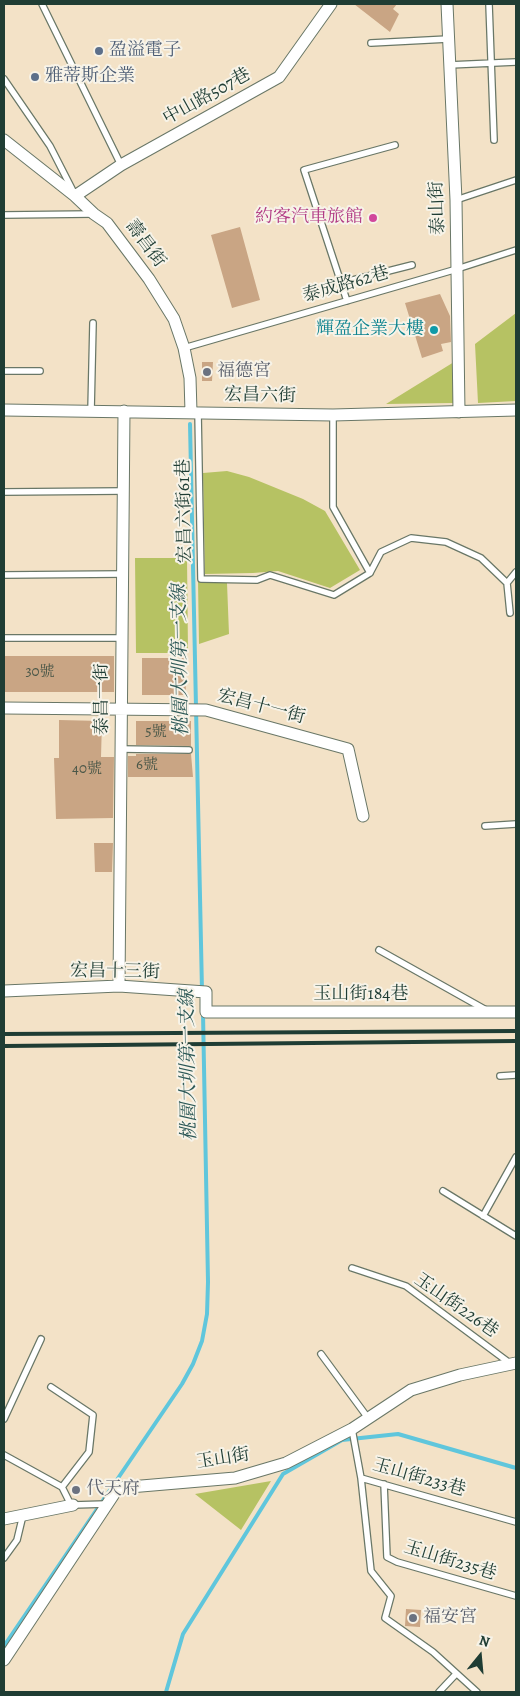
<!DOCTYPE html>
<meta charset="utf-8">
<style>
body{margin:0}
#map{position:relative;width:520px;height:1696px;overflow:hidden;background:#f3e2c7;font-family:Alegreya,serif}
canvas{display:block}
.frame{position:absolute;inset:0;border:5px solid #1f3d34;pointer-events:none}
.north{position:absolute;left:455px;top:1631px;width:50px;height:50px;-webkit-text-stroke:4px #f7f3e8;paint-order:stroke;rotate:17deg;font-size:14px;font-weight:700;line-height:20px;text-align:center;color:#1f3d34}
.north::after{content:'';display:block;margin:auto;width:18px;height:22px;background:#1f3d34;clip-path:polygon(50% 0,100% 100%,50% 72%,0 100%)}
</style>
<div id="map">
<canvas width="520" height="1696"></canvas>
<div class="frame"></div>
<div class="north">N</div>
</div>
<script>
const g = document.querySelector('canvas').getContext('2d');
g.lineJoin = 'round';
function fillPath(path, color) {
  g.fillStyle = color;
  g.fill(path, 'evenodd');
}
function poly(rows) {
  const path = new Path2D();
  for (const r of rows) {
    path.moveTo(r[0], r[1]);
    for (let i = 2; i < r.length; i += 2) path.lineTo(r[i], r[i + 1]);
  }
  return path;
}
function trace(path, color, width, dash) {
  g.strokeStyle = color;
  g.lineWidth = width;
  g.lineCap = dash ? 'butt' : 'round';
  g.setLineDash(dash || []);
  g.stroke(path);
}
function write(font, color, halo, rows, align = 'center') {
  g.font = font + ' Alegreya,"Noto Serif TC",serif';
  g.lineWidth = 4;
  g.setLineDash([]);
  g.textBaseline = 'middle';
  g.strokeStyle = halo;
  g.fillStyle = color;
  for (const [text, x, y, turn = 0] of rows) {
    g.save();
    g.translate(x, y);
    g.rotate((+turn || 0) * Math.PI / 180);
    g.textAlign = isNaN(turn) ? turn : align;
    if (halo) g.strokeText(text, 0, 0);
    g.fillText(text, 0, 0);
    g.restore();
  }
}
fillPath(poly([
 [516,313,516,401,478,403,475,344],
 [454,362,453,403,386,404],
 [227,471,249,477,303,499,325,511,360,570,330,588,278,571,253,573,205,574,203,473],
 [135,558,187,558,188,653,136,653],
 [198,581,227,583,229,634,199,644],
 [271,1481,241,1530,195,1494]
]), '#b6c263');
trace(poly([
 [190,424,202,991],
 [4,1646,182,1384,193,1364,202,1341,207,1314,208,1282,203,1013],
 [166,1692,183,1634,283,1474,342,1440,398,1434,516,1468]
]), '#5fc6dc', 4);
fillPath(poly([
 [354,4,397,4,393,9,399,14,390,32],
 [240,227,260,300,232,308,211,235],
 [440,294,450,316,451,342,441,344,443,351,422,358,405,303],
 [202,362,213,362,212,381,202,381],
 [4,656,114,656,114,692,4,692],
 [142,658,185,658,186,695,142,695],
 [59,720,102,721,101,757,114,757,113,818,56,819,54,758,59,758],
 [136,721,191,721,191,746,136,745],
 [136,754,191,754,193,777,128,777,128,756,136,756],
 [94,843,113,843,112,872,95,872],
 [406,1609,421,1610,420,1627,405,1626]
]), '#c9a584');
const lane = poly([
 [42,4,121,165],
 [489,4,494,140],
 [371,43,448,39],
 [449,65,516,62],
 [4,79,50,146,72,189],
 [456,200,516,180],
 [4,215,92,214],
 [341,283,412,265],
 [347,301,304,170,395,145],
 [184,348,457,269,516,250],
 [4,371,40,371],
 [91,411,93,323],
 [198,412,201,579,257,580,270,575,334,595,370,573],
 [333,415,333,507,370,573,381,552,411,538,446,542,481,558,507,583,510,613],
 [4,492,123,491],
 [4,575,122,574],
 [507,583,516,572],
 [4,638,121,638],
 [121,749,189,750],
 [485,826,516,824],
 [379,950,486,1010],
 [500,1076,516,1075],
 [443,1191,516,1236],
 [483,1216,516,1157],
 [352,1268,406,1286,511,1364],
 [321,1354,368,1418],
 [51,1387,93,1415,89,1452,62,1487],
 [4,1419,41,1339],
 [352,1429,361,1478,516,1522],
 [4,1455,62,1487,71,1505],
 [361,1478,371,1571,391,1596,385,1618,433,1652,477,1692],
 [384,1484,387,1557,397,1562,516,1596],
 [73,1505,106,1504],
 [4,1558,17,1540,23,1515],
 [439,1692,456,1674]
]);
const street = poly([
 [447,4,456,200,459,412],
 [4,140,75,196,94,214,107,223,149,279,174,319,184,348,190,378,191,412],
 [75,196,121,165,279,77,331,4],
 [4,410,333,415,516,410],
 [4,708,206,710,348,749,363,816],
 [119,986,124,411],
 [4,991,119,986,206,992,206,1012,516,1012],
 [4,1519,73,1505],
 [4,1660,118,1488,235,1478,286,1463,352,1429,411,1390,460,1375,516,1363]
]);
trace(lane, '#697767', 8);
trace(street, '#697767', 13);
trace(lane, '#fff', 5.5);
trace(street, '#fff', 11);
trace(poly([
 [4,1034,516,1031],
 [4,1046,516,1041]
]), '#1f3d34', 4);
for (const [x, y, r, color] of [
 [99,51,5,"#5c6f8a"],
 [35,77,5,"#5c6f8a"],
 [373,218,5,"#d1479c"],
 [434,330,5,"#0f9aa8"],
 [207,372,5,"#6b7280"],
 [76,1490,5,"#6b7280"],
 [413,1618,5,"#6b7280"]
]) {
  const dot = new Path2D();
  dot.arc(x, y, r, 0, 2 * Math.PI);
  g.fillStyle = color;
  g.fill(dot);
  trace(dot, '#f7f3e8', 2);
}
write('15px', '#4a5748', null, [
 ["30號",40,672],
 ["5號",156,732],
 ["6號",147,765],
 ["40號",87,769]
]);
write('18px', '#4e5e75', '#f7f3e8', [
 ["盈溢電子",109,51],
 ["雅蒂斯企業",45,77]
], 'left');
write('18px', '#1f3d34', '#f7f3e8', [
 ["中山路507巷",207,97,-29],
 ["泰山街",438,208,-92],
 ["壽昌街",145,244,53],
 ["泰成路62巷",346,285,-16],
 ["宏昌六街",260,396,1],
 ["宏昌六街61巷",185,511,-91],
 ["泰昌一街",103,699,-90],
 ["宏昌十一街",261,707,15],
 ["宏昌十三街",115,972,1],
 ["玉山街184巷",361,995],
 ["玉山街226巷",456,1306,35],
 ["玉山街",223,1459,-9],
 ["玉山街233巷",419,1478,16],
 ["玉山街235巷",450,1561,17]
]);
write('18px', '#b23c85', '#f7f3e8', [
 ["約客汽車旅館",363,218]
], 'right');
write('18px', '#0d838f', '#f7f3e8', [
 ["輝盈企業大樓",424,330]
], 'right');
write('18px', '#5b616d', '#f7f3e8', [
 ["福德宮",217,372],
 ["代天府",86,1490],
 ["福安宮",423,1618]
], 'left');
write('italic 19px', '#2c5856', '#f7f3e8', [
 ["桃園大圳第一支線",181,660,-91],
 ["桃園大圳第一支線",189,1065,-91]
]);
</script>
